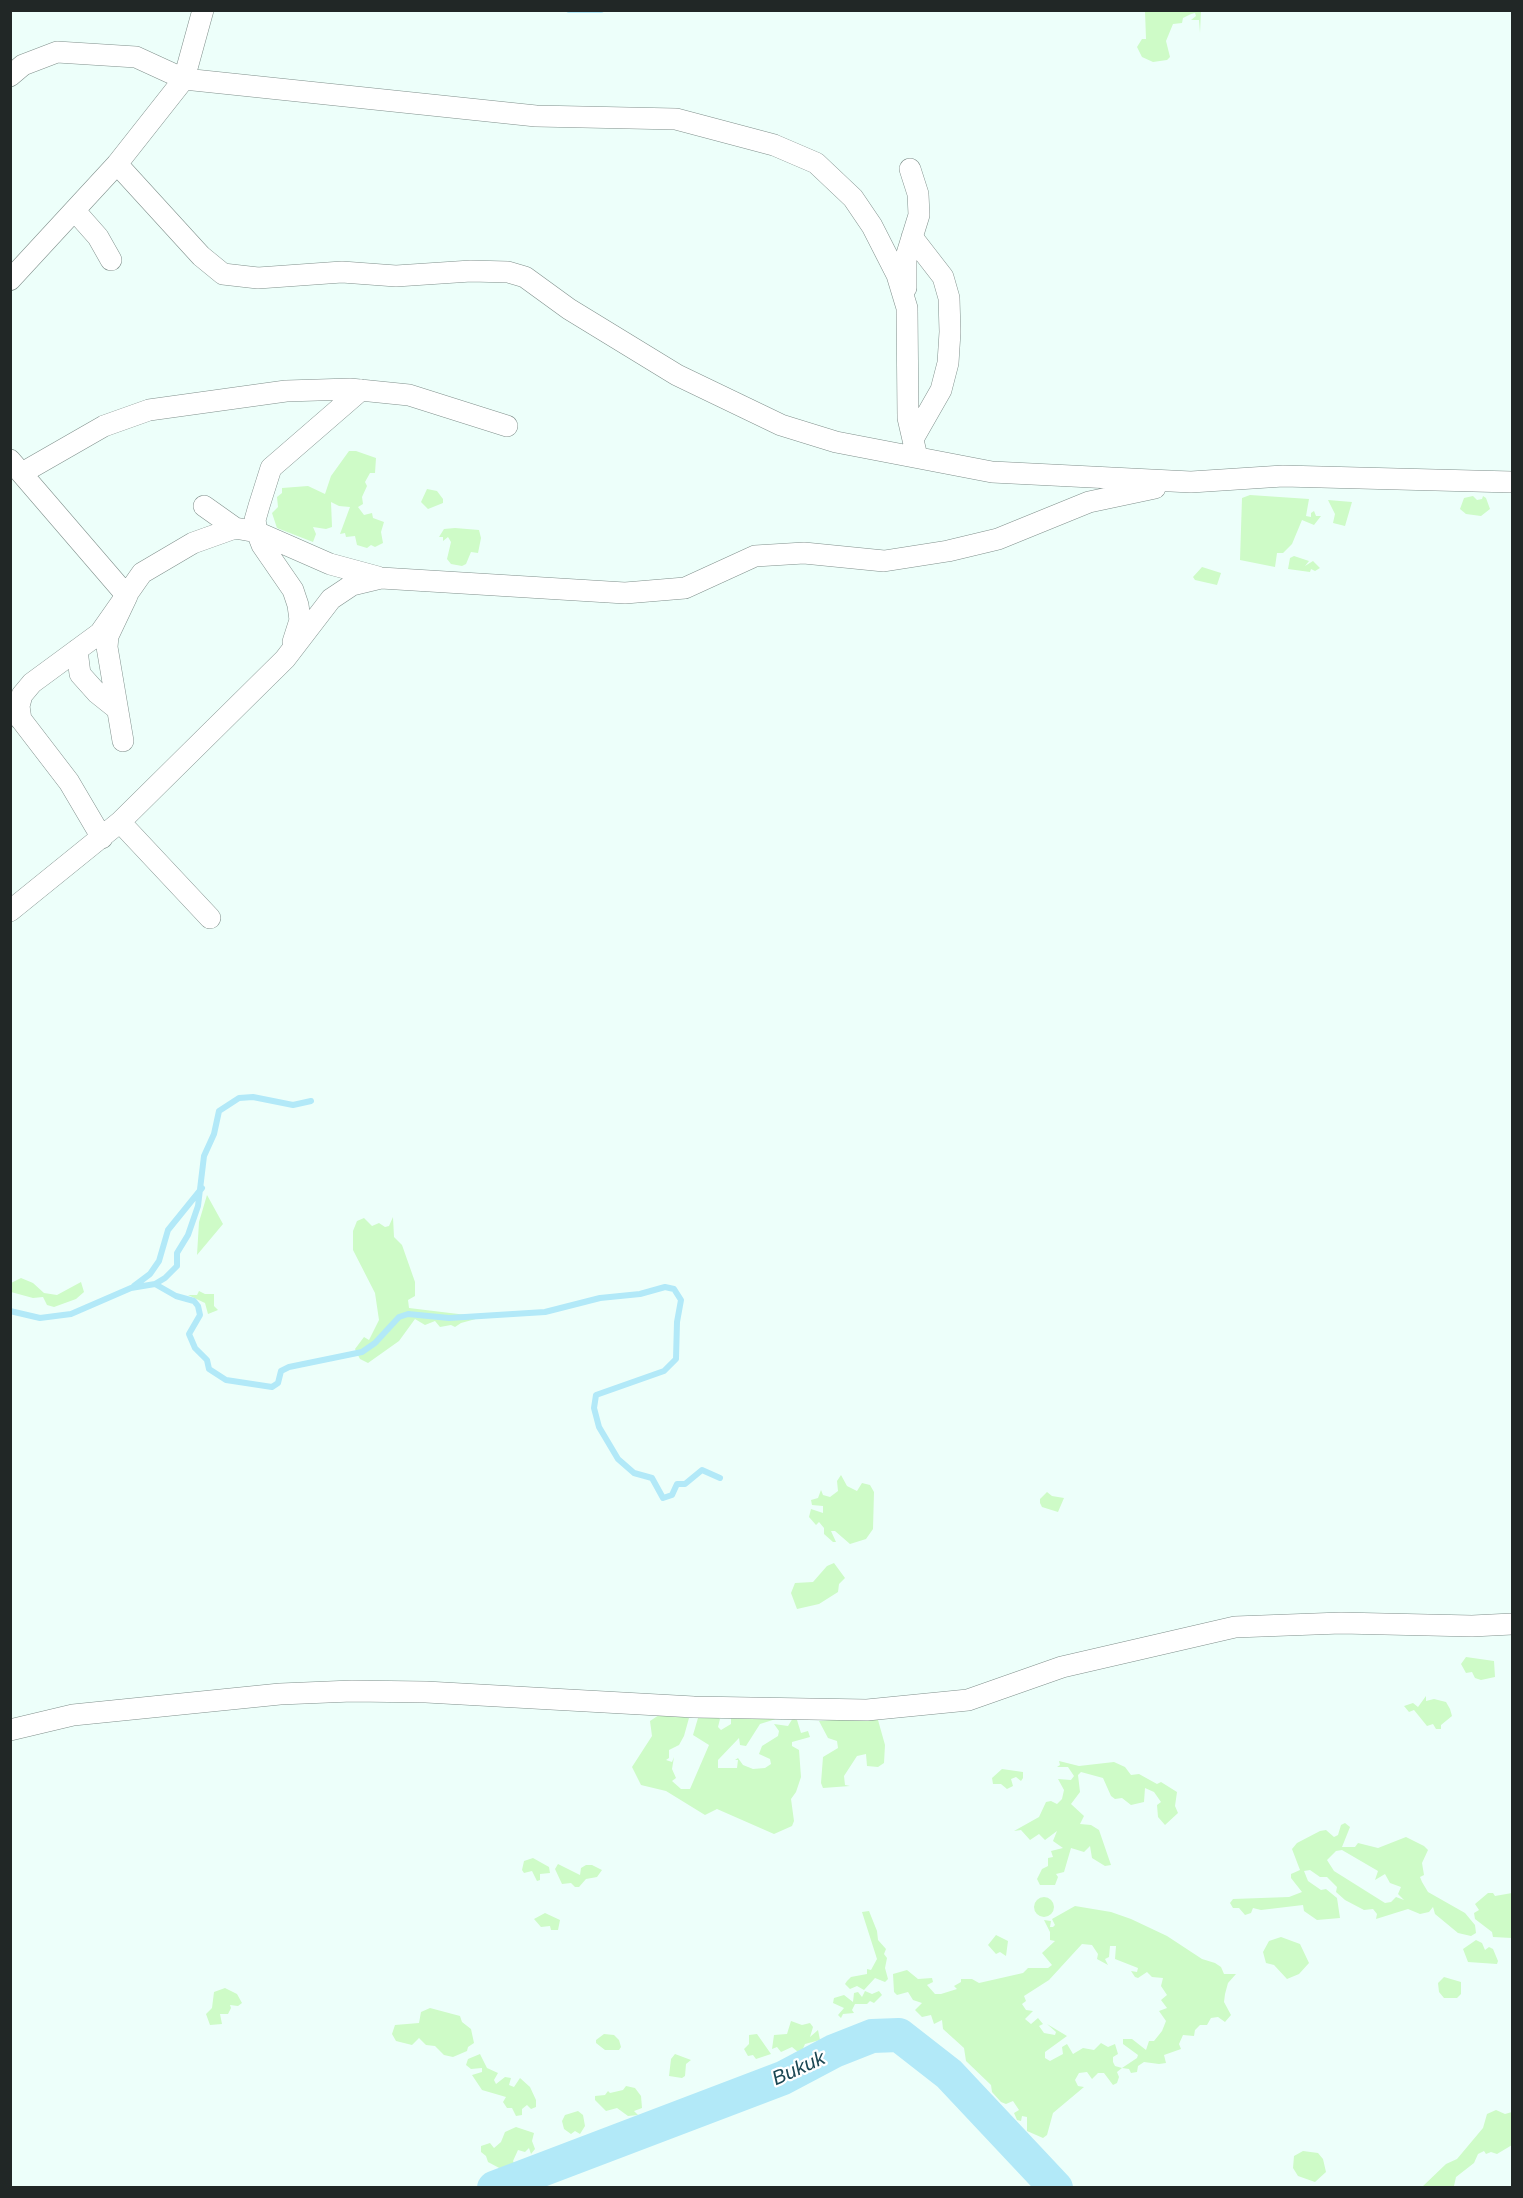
<!DOCTYPE html>
<style>
body{margin:0}
#map{position:relative;width:1523px;height:2198px;overflow:hidden;background:#edfffa;font-family:Helvetica,sans-serif}
canvas{display:block}
.frame{position:absolute;inset:0;border:12px solid #212726;pointer-events:none}
</style>
<div id="map">
<canvas width="1523" height="2198"></canvas>
<div class="frame"></div>
</div>
<script>
const g = document.querySelector('canvas').getContext('2d');
g.lineJoin = 'round';
function fillPath(path, color) {
  g.fillStyle = color;
  g.fill(path, 'evenodd');
}
function poly(rows) {
  const path = new Path2D();
  for (const r of rows) {
    if (r.length === 3) {
      path.moveTo(r[0] + r[2], r[1]);
      path.arc(r[0], r[1], r[2], 0, 2 * Math.PI);
      continue;
    }
    path.moveTo(r[0], r[1]);
    for (let i = 2; i < r.length; i += 2) path.lineTo(r[i], r[i + 1]);
  }
  return path;
}
function trace(path, color, width, dash) {
  g.strokeStyle = color;
  g.lineWidth = width;
  g.lineCap = dash ? 'butt' : 'round';
  g.setLineDash(dash || []);
  g.stroke(path);
}
function write(font, color, halo, rows, align = 'center') {
  g.font = font + ' Helvetica,sans-serif';
  g.lineWidth = 4.5;
  g.setLineDash([]);
  g.textBaseline = 'middle';
  g.strokeStyle = halo;
  g.fillStyle = color;
  for (const [text, x, y, turn = 0] of rows) {
    g.save();
    g.translate(x, y);
    g.rotate((+turn || 0) * Math.PI / 180);
    g.textAlign = isNaN(turn) ? turn : align;
    if (halo) g.strokeText(text, 0, 0);
    g.fillText(text, 0, 0);
    g.restore();
  }
}
fillPath(poly([
 [1145,11,1201,11,1200,33,1199,20,1191,20,1196,16,1195,13,1191,14,1183,18,1182,23,1173,24,1166,41,1170,57,1167,60,1153,62,1142,57,1137,47,1142,39,1146,39],
 [349,451,356,451,376,458,375,473,370,473,365,482,367,486,362,497,363,504,358,507,364,515,372,513,373,518,384,522,381,532,383,543,375,547,371,545,367,548,357,545,355,536,346,537,345,533,340,534,350,507,339,506,331,502,332,527,326,529,313,527,316,534,313,542,277,528,272,513,278,507,277,497,282,493,282,488,308,486,325,494,331,476],
 [427,489,437,491,443,499,443,503,428,509,421,502],
 [1250,495,1309,499,1306,516,1311,517,1311,513,1314,511,1316,516,1321,516,1314,525,1302,520,1292,544,1283,553,1277,553,1275,567,1240,560,1242,498],
 [1473,496,1477,500,1482,499,1483,496,1486,498,1490,509,1481,516,1466,514,1460,509,1464,498],
 [1328,500,1352,502,1345,526,1333,523,1335,514],
 [455,528,479,530,481,538,478,553,471,552,466,564,462,566,451,564,447,559,451,542,448,537,443,541,443,537,439,537,444,529],
 [1294,556,1309,561,1305,566,1313,561,1320,568,1315,571,1311,569,1310,572,1288,569,1290,558],
 [1202,567,1221,573,1217,585,1195,580,1193,577],
 [207,1195,223,1224,197,1255,199,1222],
 [393,1217,394,1237,402,1245,415,1282,415,1296,408,1300,409,1308,483,1317,461,1323,455,1327,451,1325,440,1327,435,1321,425,1325,415,1319,399,1341,368,1363,360,1359,355,1349,364,1337,369,1340,379,1320,375,1293,353,1250,353,1231,357,1221,364,1218,372,1226,379,1223,385,1227,389,1226],
 [21,1278,33,1283,44,1293,57,1295,81,1282,84,1292,76,1299,54,1307,47,1305,43,1297,33,1298,11,1292,11,1283],
 [199,1291,205,1294,214,1294,214,1306,218,1310,208,1314,205,1303,188,1295,197,1295],
 [841,1475,847,1486,857,1491,862,1483,870,1485,874,1492,873,1529,866,1539,850,1544,835,1531,831,1531,836,1542,833,1542,824,1534,824,1528,819,1522,816,1525,809,1517,811,1509,823,1513,823,1506,812,1505,811,1500,818,1498,821,1490,823,1495,830,1497,838,1491,837,1481],
 [1047,1492,1052,1496,1064,1498,1058,1512,1042,1507,1040,1503,1040,1499],
 [834,1563,845,1578,839,1584,838,1592,819,1604,797,1609,791,1593,795,1583,813,1582,827,1566],
 [1466,1657,1494,1661,1495,1677,1481,1680,1475,1678,1472,1672,1466,1673,1461,1664],
 [1426,1696,1426,1701,1434,1699,1446,1702,1450,1709,1452,1716,1441,1725,1441,1729,1436,1729,1433,1724,1427,1726,1414,1710,1409,1712,1404,1706,1413,1703,1418,1707],
 [662,1713,689,1718,684,1736,679,1745,669,1750,669,1758,666,1760,672,1762,674,1757,672,1769,676,1778,672,1781,681,1789,690,1789,709,1745,693,1735,698,1718,715,1715,720,1719,718,1727,721,1730,731,1724,731,1716,779,1718,760,1724,746,1746,740,1745,739,1738,718,1760,718,1768,737,1768,738,1760,735,1760,738,1758,743,1765,753,1769,765,1768,771,1764,770,1759,759,1754,762,1746,778,1736,779,1731,774,1724,788,1726,793,1718,797,1720,801,1733,808,1731,810,1737,792,1742,792,1746,799,1750,801,1777,796,1792,791,1799,794,1821,792,1826,774,1834,717,1809,705,1815,666,1791,641,1785,632,1767,652,1736,650,1721],
 [874,1717,878,1720,885,1745,884,1763,878,1767,867,1766,866,1754,857,1756,844,1776,845,1785,850,1786,823,1788,821,1783,823,1757,838,1748,837,1741,828,1738,819,1721],
 [1059,1761,1079,1766,1114,1762,1125,1767,1131,1775,1139,1774,1157,1784,1161,1782,1177,1792,1175,1806,1178,1813,1165,1825,1158,1817,1157,1805,1161,1802,1154,1792,1145,1788,1144,1802,1131,1805,1122,1798,1115,1799,1111,1796,1103,1778,1081,1772,1078,1775,1080,1792,1071,1804,1084,1816,1080,1824,1091,1825,1099,1830,1111,1865,1105,1866,1092,1858,1090,1846,1084,1852,1071,1848,1064,1872,1056,1874,1058,1877,1055,1885,1040,1885,1037,1879,1042,1869,1048,1866,1048,1858,1053,1857,1051,1851,1063,1848,1053,1841,1057,1831,1045,1840,1039,1834,1030,1840,1021,1830,1014,1831,1039,1817,1046,1802,1051,1801,1057,1804,1062,1799,1064,1790,1058,1779,1071,1780,1074,1776,1068,1767,1057,1767,1060,1765],
 [1002,1769,1023,1772,1023,1778,1021,1781,1016,1777,1011,1779,1013,1786,1007,1789,1001,1784,993,1784,992,1778],
 [1345,1823,1350,1827,1342,1847,1355,1847,1358,1843,1378,1848,1406,1837,1424,1846,1428,1850,1422,1863,1424,1875,1420,1877,1422,1882,1428,1892,1465,1913,1475,1925,1476,1933,1471,1936,1458,1933,1435,1914,1433,1907,1429,1912,1420,1914,1408,1909,1376,1919,1377,1914,1373,1909,1364,1910,1345,1900,1336,1892,1337,1887,1327,1877,1320,1877,1310,1870,1304,1871,1308,1881,1321,1890,1326,1889,1337,1898,1340,1918,1317,1920,1304,1911,1303,1905,1261,1910,1253,1908,1251,1913,1245,1915,1239,1908,1233,1908,1230,1903,1233,1899,1289,1897,1302,1892,1291,1878,1291,1874,1300,1870,1292,1849,1297,1843,1320,1831,1326,1830,1334,1837,1338,1835,1341,1825],
 [1342,1850,1378,1871,1375,1880,1385,1874,1390,1883,1401,1887,1398,1894,1404,1900,1396,1897,1391,1902,1385,1903,1334,1871,1327,1860,1336,1851],
 [533,1858,549,1867,550,1873,540,1874,540,1880,537,1881,532,1871,524,1873,522,1870,524,1861],
 [558,1864,580,1875,581,1868,586,1865,592,1865,602,1870,597,1877,586,1879,579,1887,575,1887,571,1883,562,1884,555,1869],
 [1488,1893,1493,1893,1495,1896,1512,1893,1512,1938,1493,1937,1492,1932,1475,1919,1474,1913,1479,1910,1475,1904],
 [1044,1907,10],
 [1075,1906,1111,1912,1131,1919,1167,1936,1202,1959,1215,1963,1221,1967,1224,1974,1236,1974,1228,1983,1225,1994,1224,2002,1231,2015,1225,2022,1218,2017,1211,2018,1207,2025,1200,2025,1195,2030,1194,2036,1183,2035,1179,2044,1181,2049,1164,2055,1166,2063,1159,2064,1144,2062,1138,2066,1137,2072,1131,2073,1129,2069,1122,2068,1117,2072,1119,2077,1117,2083,1113,2085,1104,2073,1098,2073,1092,2079,1087,2072,1079,2073,1075,2080,1078,2086,1084,2087,1053,2113,1047,2135,1043,2138,1027,2131,1027,2117,1022,2116,1021,2121,1017,2120,1014,2113,1019,2110,1013,2101,1006,2104,1001,2102,992,2092,991,2085,966,2061,964,2048,943,2029,942,2020,934,2024,931,2015,922,2017,915,2010,922,2003,913,2000,908,1992,897,1995,894,1992,893,1974,907,1970,918,1979,932,1978,933,1982,927,1985,935,1994,941,1994,957,1989,954,1986,961,1982,961,1979,972,1979,979,1983,1023,1973,1028,1968,1048,1968,1052,1965,1042,1953,1055,1941,1050,1940,1050,1932,1044,1920,1051,1921,1050,1927,1053,1927,1055,1925,1052,1919],
 [1082,1944,1092,1945,1098,1954,1097,1959,1108,1965,1105,1959,1109,1957,1110,1946,1116,1946,1115,1959,1138,1968,1137,1972,1131,1971,1135,1977,1138,1978,1147,1972,1152,1977,1163,1978,1161,1986,1167,1995,1161,2000,1167,2008,1159,2011,1166,2021,1162,2031,1154,2041,1149,2041,1146,2050,1132,2039,1123,2039,1123,2044,1138,2055,1137,2058,1122,2068,1115,2066,1113,2062,1113,2057,1118,2054,1115,2044,1108,2047,1101,2043,1094,2050,1083,2048,1073,2054,1067,2044,1062,2047,1063,2054,1050,2061,1045,2058,1045,2052,1067,2036,1047,2024,1056,2032,1055,2035,1044,2033,1039,2026,1043,2024,1038,2018,1031,2024,1025,2019,1033,2011,1026,2010,1022,2004,1026,2001,1024,1996,1049,1980],
 [869,1911,877,1931,878,1940,886,1949,884,1954,887,1958,885,1968,888,1979,885,1982,875,1978,864,1990,857,1986,850,1989,845,1984,847,1981,851,1977,867,1974,867,1969,871,1970,877,1959,862,1912],
 [545,1913,560,1920,558,1930,551,1930,550,1926,541,1927,534,1919],
 [996,1935,1008,1941,1006,1956,1000,1952,996,1954,988,1945],
 [1281,1937,1300,1944,1309,1963,1299,1974,1287,1979,1274,1965,1266,1963,1263,1952,1269,1941],
 [1476,1940,1482,1943,1485,1950,1489,1947,1493,1949,1498,1961,1497,1964,1468,1962,1463,1949],
 [1444,1977,1461,1982,1461,1994,1457,1998,1444,1998,1439,1992,1438,1983],
 [225,1988,237,1994,242,2003,238,2006,230,2005,231,2008,228,2014,220,2014,222,2024,210,2025,206,2014,212,2008,214,1992],
 [865,1991,872,1994,879,1991,882,1995,874,2003,870,2001,867,2004,855,2004,852,2010,854,2013,843,2014,841,2018,838,2015,844,2008,833,2003,834,1998,844,1995,853,2002,854,1993,858,1992,862,1997],
 [430,2008,460,2016,462,2022,471,2029,474,2043,468,2047,467,2051,453,2057,444,2055,435,2046,426,2045,419,2038,412,2045,396,2041,392,2034,395,2025,419,2023,421,2012],
 [791,2021,802,2025,810,2023,813,2027,810,2037,818,2030,820,2040,805,2044,802,2051,798,2052,792,2047,781,2052,777,2047,772,2049,774,2035,787,2034],
 [604,2034,614,2035,619,2040,621,2047,619,2050,605,2050,596,2043,596,2040],
 [757,2034,771,2054,756,2059,753,2055,748,2056,744,2049,749,2044,749,2035],
 [480,2054,487,2068,498,2073,494,2080,496,2084,505,2077,511,2078,509,2085,514,2087,520,2078,530,2087,536,2100,536,2107,531,2109,527,2105,522,2109,522,2115,516,2116,512,2108,507,2108,503,2102,506,2097,482,2090,472,2075,482,2072,482,2068,471,2069,466,2065,468,2059],
 [675,2054,691,2060,686,2064,685,2076,682,2078,669,2076,671,2059],
 [626,2086,635,2088,641,2096,642,2108,634,2111,638,2115,628,2116,617,2108,606,2111,595,2100,595,2096,605,2095,608,2091,610,2093,623,2090],
 [1496,2110,1505,2114,1512,2112,1512,2145,1497,2154,1491,2152,1486,2154,1484,2151,1478,2154,1474,2163,1456,2177,1454,2186,1422,2187,1446,2164,1457,2159,1483,2128,1487,2114],
 [578,2111,583,2115,585,2126,580,2134,575,2131,571,2134,564,2129,562,2121,565,2115],
 [516,2127,534,2133,532,2141,535,2149,531,2154,529,2148,525,2152,518,2150,513,2161,516,2167,503,2170,488,2162,486,2156,481,2152,481,2146,490,2143,494,2148,501,2142,505,2132],
 [1303,2151,1318,2153,1323,2159,1326,2172,1315,2182,1298,2176,1293,2168,1294,2156]
]), '#cefbc7');
trace(poly([
 [569,10,601,10],
 [155,1284,176,1296,194,1301,198,1306,200,1315,189,1334,195,1348,207,1360,209,1369,226,1380,272,1387,278,1383,281,1371,289,1367,362,1352,375,1343,399,1317,408,1314,449,1318,545,1312,600,1298,640,1294,665,1287,674,1289,681,1300,677,1322,676,1359,664,1371,596,1395,594,1408,599,1427,618,1459,634,1473,652,1478,663,1498,672,1495,677,1484,685,1484,702,1470,720,1478],
 [134,1286,150,1274,159,1261,168,1230,202,1188],
 [10,1311,40,1318,71,1314,131,1288,155,1284,165,1278,177,1266,177,1253,188,1235,198,1206,204,1156,214,1134,219,1111,239,1098,253,1097,293,1105,311,1101]
]), '#b2e9f8', 6);
trace(poly([
 [494,2188,783,2078,834,2051,872,2036,899,2035,949,2074,1056,2188]
]), '#b2e9f8', 34);
const minor = poly([
 [10,76,23,65,57,52,136,57,184,79,536,116,676,119,774,145,816,163,853,198,872,226,897,275,907,308,908,418,917,457],
 [117,164,201,256,223,274,258,278,342,272,396,276,471,271,508,272,525,277,569,309,677,375,781,425,836,442,992,472,1191,482,1283,476,1512,482],
 [75,211,98,237,111,260],
 [912,237,943,277,949,298,950,332,948,363,941,390,913,439],
 [10,280,117,164,184,79,203,10],
 [906,288,906,257,919,215,918,194,910,169],
 [10,460,127,596,108,636,107,647,123,741],
 [22,473,104,426,149,410,286,391,350,389,409,395,507,426],
 [204,506,235,528,257,532,330,564,378,577],
 [293,642,300,620,298,605,293,590,262,545,257,532,255,520,259,506,271,468,361,390],
 [77,650,80,674,97,693,117,709],
 [13,709,69,782,102,838],
 [21,720,19,706,22,695,32,683,100,633,142,573,193,543,235,528],
 [120,822,210,918],
 [10,911,120,822,285,659,331,599,352,585,381,578,625,593,685,588,755,556,804,553,884,561,948,551,998,539,1089,502,1155,488],
 [10,1730,73,1715,280,1694,352,1691,426,1692,694,1707,867,1710,968,1700,1062,1667,1235,1627,1341,1623,1472,1626,1512,1624]
]);
trace(minor, '#80908c', 22);
trace(minor, '#fff', 21);
write('italic 20px', '#1b4753', '#fff', [
 ["Bukuk",799,2069,-24]
]);
</script>
